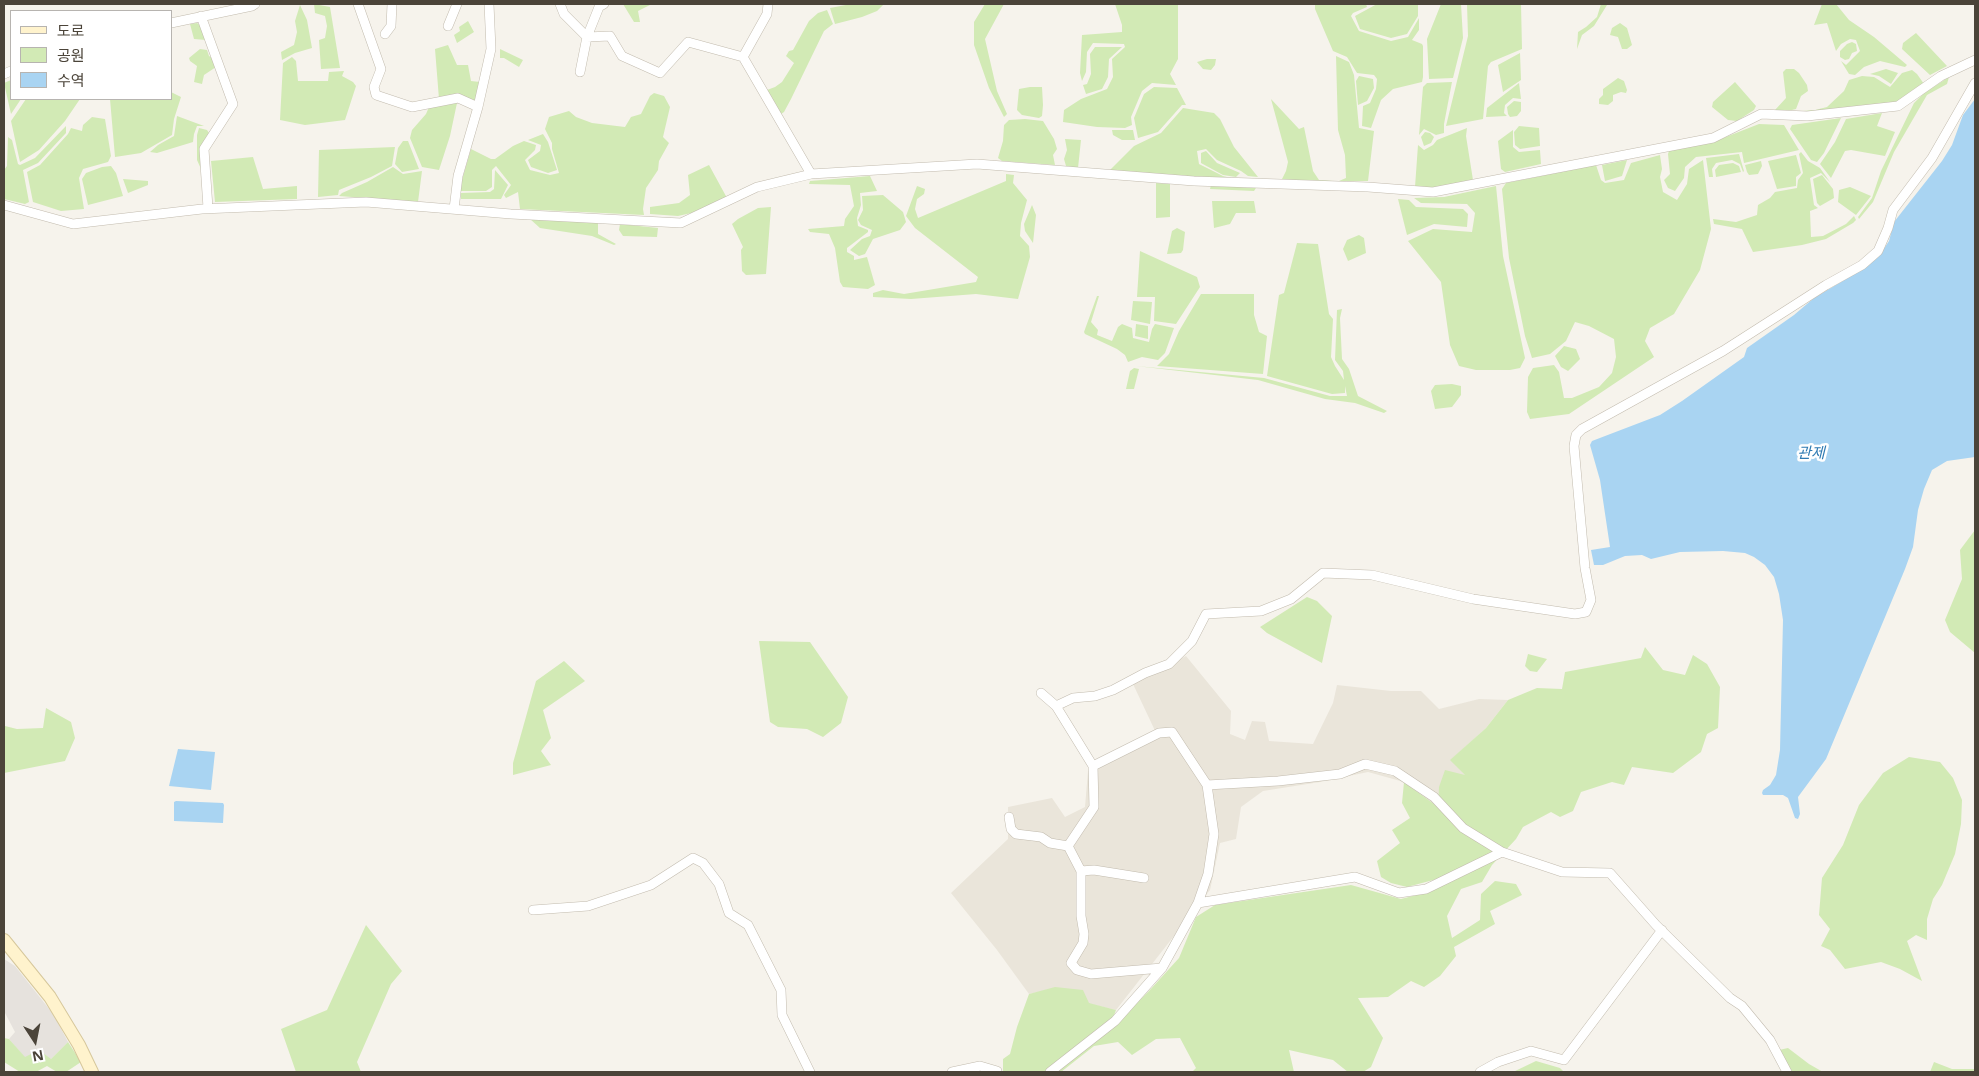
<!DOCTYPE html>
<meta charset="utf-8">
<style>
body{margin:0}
#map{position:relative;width:1979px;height:1076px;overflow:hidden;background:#f6f3ec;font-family:"Noto Sans","Noto Sans KR",sans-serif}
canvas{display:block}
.frame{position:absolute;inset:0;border:5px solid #4b4439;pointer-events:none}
.legend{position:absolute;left:10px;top:10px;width:162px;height:90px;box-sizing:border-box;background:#fff;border:1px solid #b7b4b0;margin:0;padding:6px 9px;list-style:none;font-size:15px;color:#4b4439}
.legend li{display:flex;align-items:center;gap:10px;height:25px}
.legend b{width:25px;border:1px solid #b7b4b0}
.north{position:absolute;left:10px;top:1016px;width:50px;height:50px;-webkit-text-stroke:4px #fff;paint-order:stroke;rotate:169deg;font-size:14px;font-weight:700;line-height:20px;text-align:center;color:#4b4439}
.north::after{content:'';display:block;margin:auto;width:18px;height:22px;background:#4b4439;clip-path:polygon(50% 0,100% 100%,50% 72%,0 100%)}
</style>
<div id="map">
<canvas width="1979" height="1076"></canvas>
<div class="frame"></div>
<ul class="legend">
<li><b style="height:6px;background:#fff3cd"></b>도로</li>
<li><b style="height:14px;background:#d2eab5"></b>공원</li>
<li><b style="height:14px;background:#a9d4f2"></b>수역</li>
</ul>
<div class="north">N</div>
</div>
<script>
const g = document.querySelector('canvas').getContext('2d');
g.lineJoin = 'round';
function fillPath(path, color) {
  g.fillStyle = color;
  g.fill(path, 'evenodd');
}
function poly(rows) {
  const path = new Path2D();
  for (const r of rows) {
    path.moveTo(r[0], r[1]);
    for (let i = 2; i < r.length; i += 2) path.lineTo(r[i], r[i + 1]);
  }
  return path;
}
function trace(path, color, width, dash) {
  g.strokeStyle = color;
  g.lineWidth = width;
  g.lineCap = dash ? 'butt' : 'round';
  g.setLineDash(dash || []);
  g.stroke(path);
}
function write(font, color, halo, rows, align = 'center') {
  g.font = font + ' "Noto Sans","Noto Sans KR",sans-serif';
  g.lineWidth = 5;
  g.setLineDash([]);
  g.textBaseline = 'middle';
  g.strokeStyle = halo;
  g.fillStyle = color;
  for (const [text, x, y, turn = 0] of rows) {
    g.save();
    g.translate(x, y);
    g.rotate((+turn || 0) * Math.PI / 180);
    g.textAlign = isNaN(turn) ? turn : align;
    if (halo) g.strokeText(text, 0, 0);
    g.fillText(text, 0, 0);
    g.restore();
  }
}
fillPath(poly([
 [1186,656,1231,711,1230,734,1245,740,1252,721,1265,722,1269,741,1313,744,1333,703,1337,685,1391,691,1421,691,1439,709,1479,699,1508,700,1486,728,1451,760,1466,776,1438,808,1404,782,1368,772,1320,782,1263,791,1241,807,1236,839,1220,843,1210,890,1116,1010,1038,992,1029,994,997,950,951,893,1008,839,1008,807,1052,798,1065,817,1085,807,1088,771,1158,737,1133,684]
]), '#eae5da');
fillPath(poly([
 [4,959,15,966,54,1015,68,1042,51,1059,25,1058,9,1039,15,1032,4,1011]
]), '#e6e2dd');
fillPath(poly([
 [314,4,330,7,340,68,321,69,319,40,325,38,327,26,325,16,315,13],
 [623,4,634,5,652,4,638,11,640,22,634,22],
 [851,4,884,4,877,11,862,17,835,24,830,8],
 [985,4,1004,4,985,39,997,91,1007,114,1004,117,989,88,974,45,974,22],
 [1115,4,1178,4,1178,59,1170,74,1176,85,1152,83,1142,91,1131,117,1132,125,1125,128,1097,127,1063,122,1064,110,1081,99,1107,89,1113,77,1112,59,1125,47,1124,44,1093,43,1087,52,1086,72,1082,81,1080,73,1082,35,1122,32,1122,25],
 [1315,4,1366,4,1367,7,1353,13,1351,16,1359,31,1391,41,1408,37,1419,18,1419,30,1412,40,1422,44,1423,46,1423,77,1422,82,1393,89,1381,100,1371,128,1362,126,1363,106,1370,103,1376,89,1377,79,1374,75,1357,73,1347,57,1333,51,1315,9],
 [1377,4,1418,4,1418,16,1407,34,1391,38,1360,29,1355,16],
 [1441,4,1461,4,1463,38,1453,78,1429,79,1427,39],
 [1467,4,1521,4,1522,49,1491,62,1488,66,1483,119,1446,126,1468,36],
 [1601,4,1607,5,1594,26,1582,35,1577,49,1578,32,1586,27,1597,17],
 [1822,4,1836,4,1849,20,1874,37,1907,65,1905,67,1880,61,1864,67,1855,75,1849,74,1841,61,1846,65,1860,51,1856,40,1850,39,1841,44,1836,51,1827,23,1814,25],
 [300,5,307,20,312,48,295,53,282,60,281,52,294,45,297,32,295,21],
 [827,10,833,24,824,31,791,99,784,112,781,114,767,92,767,90,775,87,782,82,794,63,786,56,789,51,793,50,809,21,818,13],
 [468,21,474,32,457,43,454,35,460,31,459,27],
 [197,23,201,26,206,40,194,39,190,24],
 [1620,23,1627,28,1632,45,1627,49,1622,49,1618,37,1610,35,1612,28],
 [1916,33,1947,66,1930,75,1902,49,1903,43],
 [1852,42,1856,44,1857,51,1852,53,1849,59,1845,60,1840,57,1840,51,1847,44],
 [448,45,457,65,468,65,471,81,480,82,476,102,439,99,435,49],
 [1095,47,1122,47,1109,59,1108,77,1102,89,1086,94,1083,85,1087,84,1091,74,1090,54],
 [200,49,207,50,209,56,214,59,216,67,204,75,202,84,194,82,197,66,190,61,189,58],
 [500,49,523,60,519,67,504,58,500,58],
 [1520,53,1521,80,1503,92,1498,65],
 [1336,56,1349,62,1354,75,1359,128,1374,131,1368,181,1339,181,1346,178,1345,155,1338,130],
 [292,57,296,61,298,81,328,81,329,72,344,71,342,76,353,82,356,86,345,120,305,125,280,120,283,63],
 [1207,59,1216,59,1215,65,1211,70,1203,69,1197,62],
 [1786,69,1794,69,1799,73,1807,85,1808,91,1801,96,1796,109,1788,111,1775,110,1786,98,1783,72],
 [1886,69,1898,73,1891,84,1879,76,1870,74],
 [1912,70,1917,74,1924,84,1896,103,1808,114,1790,112,1815,110,1827,107,1844,91,1849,80,1862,76,1874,77,1890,87,1902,73],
 [1359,76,1373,79,1374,88,1367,101,1358,105,1356,81],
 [1949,77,1947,84,1927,95,1894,152,1873,202,1859,219,1858,217,1872,198,1881,171,1914,103,1924,93],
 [1618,78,1624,81,1627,90,1626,93,1621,92,1613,95,1613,101,1608,105,1599,104,1599,99,1603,95,1603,89],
 [11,80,11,99,21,99,11,114,4,83],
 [1452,82,1444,124,1444,133,1436,135,1424,129,1419,135,1423,87,1427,83],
 [1735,82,1756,106,1754,110,1737,121,1728,120,1712,107,1713,102],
 [1519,83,1521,99,1513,98,1505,105,1504,113,1507,116,1486,117,1487,108],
 [1030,87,1042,87,1043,105,1042,116,1039,118,1022,115,1017,110,1019,89],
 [1154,87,1177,88,1186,105,1182,105,1158,132,1138,138,1134,118,1144,94],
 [171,92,181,97,174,119,172,135,141,153,115,157,110,99,171,99],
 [654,93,664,96,670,107,663,137,669,143,659,161,658,170,646,188,643,209,644,215,520,209,518,192,506,198,504,195,511,185,496,166,492,170,492,187,486,191,461,191,460,187,471,149,491,159,495,159,513,146,524,141,536,145,535,150,525,160,530,170,550,175,559,173,552,149,552,143,545,129,549,117,569,111,576,117,592,123,625,127,631,117,641,114,650,96],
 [26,99,80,99,65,121,39,150,20,162,11,121],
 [1271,99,1299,129,1304,127,1313,171,1319,180,1333,181,1330,183,1281,181,1286,171,1288,162],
 [1514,101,1521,102,1521,111,1517,116,1510,117,1508,114,1507,107],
 [454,102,457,103,450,136,439,170,422,167,410,138,412,130,426,114,429,107],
 [1183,108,1214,113,1220,119,1234,147,1258,177,1248,176,1241,171,1217,160,1206,149,1197,151,1199,164,1223,176,1239,180,1110,170,1134,146,1161,133],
 [1882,113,1877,126,1895,132,1885,156,1851,150,1845,151,1831,178,1820,164,1835,142,1846,119],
 [177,116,204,126,197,126,194,134,193,142,157,153,150,152,158,145,174,136],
 [92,117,105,119,111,156,108,162,83,169,79,178,84,209,61,211,33,202,27,172,40,165,68,134,71,128,82,131,83,125],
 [1841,118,1824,153,1817,162,1811,160,1790,129,1792,125],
 [1025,119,1043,121,1054,139,1057,149,1053,155,1055,165,1002,161,998,158,1003,141,1004,125,1009,120],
 [1759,124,1784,125,1799,150,1744,163,1742,152,1696,157,1685,167,1684,178,1675,191,1668,188,1664,180,1670,174,1668,154,1669,151,1713,142],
 [66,126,66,133,38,163,23,170,29,202,25,204,4,199,4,170,7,166,8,137,12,140,18,164,20,165,35,158],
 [1519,126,1539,128,1540,146,1520,149,1515,145,1514,132],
 [199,128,207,130,209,133,202,144,202,169,201,169,197,160,197,135],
 [1467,128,1466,136,1473,180,1432,189,1415,187,1418,145,1424,150,1433,145,1437,140],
 [1112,130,1133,130,1135,140,1122,140,1113,135],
 [1513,130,1513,147,1519,152,1540,150,1541,164,1505,172,1501,169,1498,141],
 [1425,132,1430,133,1434,137,1431,143,1424,146,1421,137],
 [543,134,548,142,557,170,548,173,531,167,528,160,540,151,541,145,528,140],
 [1065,139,1081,140,1078,168,1066,166,1064,159,1067,150],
 [403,141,408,141,419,169,402,172,395,164,398,148],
 [395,147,392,166,371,177,339,190,338,195,318,197,319,150],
 [1206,151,1217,163,1240,173,1236,177,1223,175,1201,163,1201,153],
 [1801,152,1808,161,1820,168,1830,182,1821,173,1810,178,1814,205,1818,208,1810,211,1811,237,1823,236,1846,224,1854,216,1856,220,1853,223,1826,239,1802,245,1753,252,1742,229,1714,224,1713,219,1736,222,1757,215,1758,205,1770,198,1775,192,1797,188,1798,180,1803,173,1799,154],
 [1739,154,1744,171,1743,172,1740,164,1732,160,1716,163,1712,169,1713,177,1709,177,1706,158],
 [1660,155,1662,169,1660,177,1663,192,1677,200,1687,184,1689,169,1703,160,1711,229,1700,270,1674,314,1650,328,1645,341,1654,357,1569,414,1530,419,1527,412,1528,377,1533,368,1554,365,1559,372,1564,398,1572,398,1599,387,1612,373,1616,357,1614,339,1589,326,1575,322,1566,341,1550,354,1532,358,1525,336,1509,258,1502,189,1506,183,1596,165,1601,180,1605,183,1624,180,1631,163],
 [1796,155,1801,173,1796,177,1796,186,1777,189,1768,161],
 [253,157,263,189,297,186,297,199,215,202,211,161],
 [1627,160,1622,176,1605,181,1602,165],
 [1761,161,1762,166,1758,174,1749,175,1747,172,1745,165],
 [1733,163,1739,166,1741,172,1716,177,1715,170,1719,165],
 [709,165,727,198,700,211,678,216,650,214,650,207,679,203,690,195,688,175],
 [111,166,116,173,123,196,88,205,82,179,86,173,102,167],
 [393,167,403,174,422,171,418,202,339,196,342,193,367,182],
 [495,170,508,185,501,199,461,199,461,193,490,192,494,189],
 [1006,174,1014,175,1013,183,1027,200,1021,223,1020,236,1029,246,1030,257,1018,299,976,294,911,299,873,297,873,293,883,290,904,294,976,282,978,277,915,228,906,216,917,186,925,189,924,194,917,199,915,209,918,218,1006,181],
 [1822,175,1833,189,1834,198,1820,206,1817,203,1813,179],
 [870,176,877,191,860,193,861,205,857,218,858,226,868,230,868,232,847,248,847,252,854,256,854,260,867,257,875,285,868,289,843,287,840,282,835,248,829,234,810,232,808,229,844,226,845,219,854,206,850,185,809,184,810,181],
 [123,179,148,181,148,185,128,193],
 [1156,183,1170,184,1170,217,1156,218],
 [1211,185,1256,188,1254,191,1210,189],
 [1496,186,1503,256,1525,358,1520,368,1510,370,1476,370,1459,366,1450,345,1441,282,1408,241,1433,229,1472,232,1475,213,1467,204,1421,203,1414,198,1444,197],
 [1850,187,1871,196,1856,215,1838,202,1839,190],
 [883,195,903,212,906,222,900,230,873,239,865,254,859,256,850,250,862,239,870,236,872,230,861,225,858,220,863,210,862,196],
 [1398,199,1409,200,1416,207,1463,209,1468,214,1467,227,1434,224,1407,235],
 [1212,201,1254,201,1256,213,1236,213,1230,224,1214,228],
 [1032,205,1036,215,1033,243,1025,231,1024,224],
 [771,207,766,274,746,275,742,271,741,250,743,247,732,224,738,219,758,208],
 [530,219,598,221,598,234,616,244,614,245,592,236,540,228],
 [620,224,658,228,657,237,623,236,619,230],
 [1177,228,1185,232,1183,250,1181,253,1167,254,1172,231],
 [1359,235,1364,238,1366,253,1348,261,1343,249,1347,240],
 [1297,243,1318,244,1329,314,1333,319,1331,357,1335,366,1344,380,1343,371,1335,360,1337,310,1342,309,1340,318,1342,359,1349,369,1358,396,1387,411,1384,413,1355,403,1325,399,1258,380,1136,366,1264,378,1330,396,1347,396,1345,386,1345,393,1332,394,1267,376,1279,295,1284,293],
 [1140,251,1197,277,1200,287,1176,324,1154,321,1155,297,1137,297],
 [1201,294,1254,294,1254,315,1259,332,1267,336,1263,374,1157,366,1169,354,1179,331],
 [1097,296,1099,296,1091,322,1098,330,1097,335,1112,341,1118,327,1122,324,1132,328,1133,338,1149,342,1152,329,1155,324,1174,328,1165,353,1158,360,1142,357,1128,362,1125,355,1117,349,1085,334,1084,332],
 [1133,301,1152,302,1150,324,1131,320],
 [1136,324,1148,326,1148,339,1135,336],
 [1564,346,1576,349,1580,359,1568,371,1561,367,1555,356],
 [1134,368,1139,369,1134,389,1126,389,1130,371],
 [1452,384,1461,386,1461,395,1452,407,1435,409,1431,391,1435,385],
 [1975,530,1975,653,1950,632,1945,620,1962,579,1960,550],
 [1307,597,1317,601,1332,616,1322,663,1267,633,1260,627],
 [759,641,810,642,848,697,841,723,823,737,807,729,778,727,770,722],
 [1645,647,1663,670,1685,675,1693,655,1707,664,1720,687,1718,728,1707,734,1701,752,1673,773,1632,767,1624,785,1612,782,1581,792,1573,811,1560,817,1551,812,1523,827,1516,839,1492,865,1482,882,1461,889,1447,916,1452,938,1480,920,1481,894,1495,881,1516,884,1522,895,1490,911,1495,924,1454,947,1456,956,1440,976,1424,987,1411,981,1388,997,1358,998,1383,1038,1371,1067,1363,1072,1348,1072,1333,1060,1289,1050,1294,1072,1192,1072,1196,1068,1180,1038,1156,1039,1132,1055,1118,1042,1094,1046,1061,1072,1003,1072,1003,1059,1010,1054,1017,1027,1029,994,1055,987,1083,990,1089,1003,1116,1010,1108,1031,1149,991,1179,958,1196,917,1215,905,1351,885,1401,899,1432,891,1448,882,1437,879,1407,887,1391,883,1381,877,1377,861,1400,843,1392,830,1410,818,1402,803,1404,782,1438,807,1439,787,1445,770,1465,775,1450,760,1486,728,1508,700,1537,688,1562,689,1565,672,1641,658],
 [1528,654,1547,659,1537,672,1530,671,1525,666],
 [564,661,585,681,543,710,551,738,541,751,551,765,513,775,513,763,536,681],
 [46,708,71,722,75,738,65,761,4,773,4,719,5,726,17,729,43,728],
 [1909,757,1940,762,1953,778,1962,800,1961,824,1955,854,1942,885,1933,899,1927,919,1927,940,1916,935,1907,941,1922,981,1900,969,1881,962,1845,969,1830,950,1821,946,1830,929,1819,915,1822,878,1843,845,1859,805,1883,773],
 [366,925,402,971,391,984,357,1062,361,1072,296,1072,281,1029,327,1010],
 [4,1038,9,1039,25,1057,39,1050,51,1059,68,1042,81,1062,66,1072,57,1072,47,1066,36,1072,20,1072,4,1062],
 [1788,1048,1809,1064,1823,1072,1792,1072,1779,1050],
 [1536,1061,1560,1068,1564,1072,1513,1072],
 [1934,1062,1952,1069,1975,1069,1975,1072,1930,1072]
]), '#d2eab5');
fillPath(poly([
 [1975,99,1975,457,1947,461,1932,470,1924,489,1918,510,1913,547,1905,569,1826,759,1798,797,1800,814,1798,819,1795,818,1788,798,1783,795,1763,795,1762,793,1763,790,1770,785,1776,775,1780,750,1783,620,1779,594,1774,577,1765,565,1754,557,1745,553,1723,551,1680,552,1651,559,1642,555,1625,556,1603,565,1594,565,1591,550,1610,547,1600,480,1590,445,1592,441,1660,415,1682,401,1744,357,1747,348,1794,315,1814,298,1856,273,1883,250,1889,241,1894,222,1942,161,1952,145,1963,115],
 [178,749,215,752,211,790,169,786],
 [176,801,223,803,224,805,223,823,174,821,174,802]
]), '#a9d4f2');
const street = poly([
 [358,4,381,69,374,87,376,95,412,107,458,98,478,107],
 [560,4,564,14,587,37,610,36,622,56,660,73,688,42,743,57],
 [768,4,767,14,743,57,811,174],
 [201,16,233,104,204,149,208,208],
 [171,23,252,6,255,4],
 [448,26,457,4],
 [385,34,391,26,392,4],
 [580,72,587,37,599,7,604,4],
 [4,74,11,71],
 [4,205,73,224,202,209,366,202,511,214,681,223,757,187,811,174,977,164,1194,181,1368,187,1433,192,1713,138,1761,114,1807,116,1898,106,1941,76,1975,60],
 [454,209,458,176,478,107,491,49,489,4],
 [1041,693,1056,706,1093,766,1094,807,1068,846,1081,871,1081,916,1084,934,1083,943,1071,963,1077,970,1091,974,1162,968],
 [1056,706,1073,698,1095,696,1113,690,1145,673,1169,664,1192,641,1206,614,1261,611,1291,599,1323,573,1372,575,1473,599,1575,614,1586,612,1591,600,1585,568,1574,446,1576,435,1582,429,1723,351,1826,285,1862,265,1878,251,1888,228,1893,210,1932,158,1975,83],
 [1093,766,1159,733,1172,732,1207,785,1278,781,1340,774,1365,764,1395,771,1434,797,1463,828,1502,852],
 [1009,817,1011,829,1016,834,1041,837,1050,843,1068,846],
 [1081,871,1094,870,1144,878],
 [1198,903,1208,874,1214,834,1207,785],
 [533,910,588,906,651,885,693,858,703,863,719,884,729,913,748,925,781,990,782,1015,810,1072],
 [952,1072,980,1066,997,1071,997,1072],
 [1050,1072,1115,1021,1162,968,1198,903,1355,877,1399,893,1426,889,1502,852,1562,872,1610,873,1656,925,1730,998,1742,1006,1770,1040,1787,1072],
 [1480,1072,1498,1062,1531,1051,1564,1060,1662,930]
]);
const secondary = poly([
 [4,940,50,997,79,1045,92,1072]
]);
trace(street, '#c2bbae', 10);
trace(secondary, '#d6c79b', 14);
trace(street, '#fff', 9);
trace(secondary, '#fff3cd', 12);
write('italic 15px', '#2e7ab2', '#fff', [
 ["관제",1811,454]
]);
</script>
